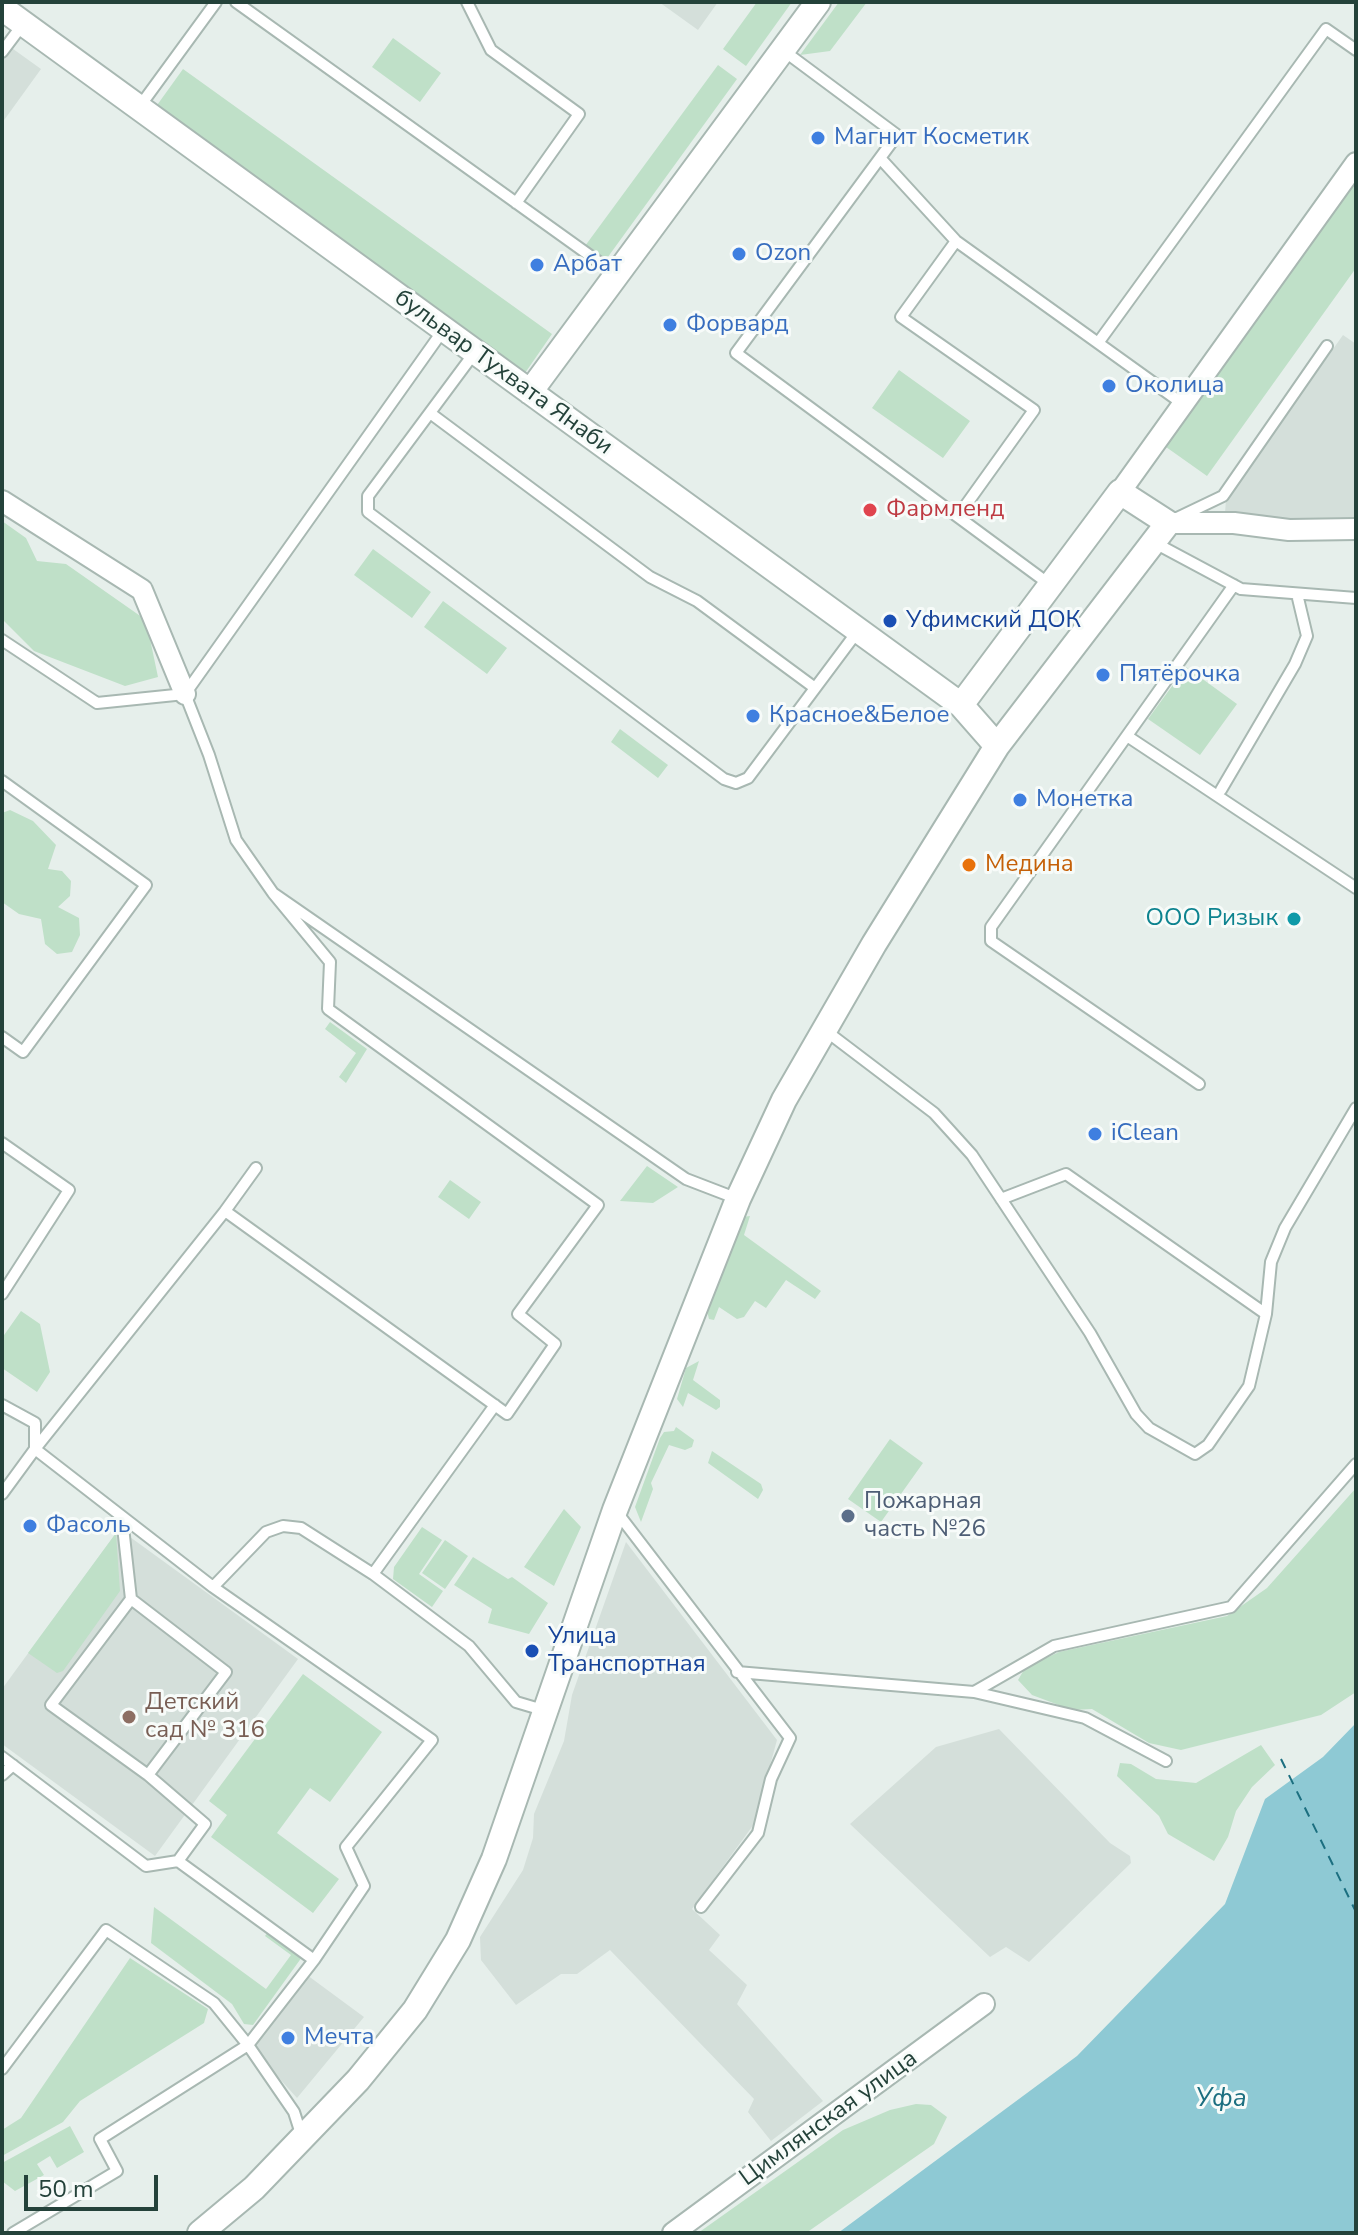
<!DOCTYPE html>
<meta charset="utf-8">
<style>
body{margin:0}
#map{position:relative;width:1358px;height:2235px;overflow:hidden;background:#e6efeb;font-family:"Nunito Sans",sans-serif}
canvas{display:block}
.frame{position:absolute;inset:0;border:4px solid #24423a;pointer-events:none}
.scale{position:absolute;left:24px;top:2175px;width:134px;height:36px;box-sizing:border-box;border:4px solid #24423a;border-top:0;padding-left:10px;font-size:24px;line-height:28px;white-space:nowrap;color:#24423a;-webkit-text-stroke:6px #f7fbf9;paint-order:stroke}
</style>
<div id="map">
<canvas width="1358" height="2235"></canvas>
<div class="frame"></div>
<div class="scale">50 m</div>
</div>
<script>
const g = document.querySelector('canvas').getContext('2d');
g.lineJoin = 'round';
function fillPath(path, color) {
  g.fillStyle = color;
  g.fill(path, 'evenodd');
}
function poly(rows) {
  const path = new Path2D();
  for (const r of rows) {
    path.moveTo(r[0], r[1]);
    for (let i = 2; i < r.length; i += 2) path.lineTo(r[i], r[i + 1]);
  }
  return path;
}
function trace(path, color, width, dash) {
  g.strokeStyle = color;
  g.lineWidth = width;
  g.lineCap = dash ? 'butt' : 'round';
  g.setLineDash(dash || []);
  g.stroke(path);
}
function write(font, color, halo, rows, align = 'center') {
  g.font = font + ' "Nunito Sans",sans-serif';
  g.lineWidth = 6;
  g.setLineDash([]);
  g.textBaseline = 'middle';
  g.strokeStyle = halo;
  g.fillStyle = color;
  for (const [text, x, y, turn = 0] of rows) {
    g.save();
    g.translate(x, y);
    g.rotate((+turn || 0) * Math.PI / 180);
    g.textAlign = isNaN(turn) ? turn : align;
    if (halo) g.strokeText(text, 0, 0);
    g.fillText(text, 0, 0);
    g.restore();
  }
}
fillPath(poly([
 [659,2,718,2,698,30],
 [2,41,41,69,2,123],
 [1343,335,1356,344,1356,518,1352,524,1225,513,1226,500],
 [119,1529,298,1659,155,1856,2,1744,2,1689],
 [626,1542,777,1740,754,1824,692,1909,720,1935,709,1950,747,1985,737,2004,823,2101,771,2141,748,2112,754,2099,610,1950,577,1974,561,1974,516,2005,481,1960,480,1937,523,1870,533,1838,534,1814,564,1741,572,1695],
 [999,1729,1110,1843,1130,1856,1131,1863,1029,1962,1006,1947,990,1957,850,1824,936,1747],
 [307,1975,364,2017,297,2098,252,2048]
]), '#d4dfda');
fillPath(poly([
 [757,2,792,2,746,66,723,49],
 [839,2,867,2,830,51,800,55],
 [393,38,441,73,420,102,372,67],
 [718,65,737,79,605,261,585,246],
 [183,69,552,334,525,373,155,108],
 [1356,180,1356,268,1207,476,1166,447],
 [899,370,970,421,943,458,872,408],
 [2,521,26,538,37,561,66,564,146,620,158,677,125,686,34,651,2,619],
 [373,549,431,592,412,618,354,575],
 [443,601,507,648,487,674,424,627],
 [1186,667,1237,704,1200,755,1148,719],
 [620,729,668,765,658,778,611,742],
 [10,810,33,821,56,845,48,869,62,871,71,881,70,896,58,907,79,918,80,935,72,952,57,954,45,944,41,919,19,914,2,902,2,813],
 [330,1022,367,1049,346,1083,339,1077,356,1053,325,1029],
 [647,1166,678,1187,653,1203,620,1201],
 [450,1180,481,1202,469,1219,438,1197],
 [750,1216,744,1235,821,1291,815,1299,786,1280,766,1308,755,1301,744,1317,737,1319,719,1307,714,1320,709,1319,707,1311,742,1217],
 [21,1311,40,1324,50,1372,37,1392,2,1368,2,1338],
 [699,1361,693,1380,720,1400,720,1407,716,1410,688,1393,683,1407,677,1399,686,1368],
 [676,1427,694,1440,692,1447,685,1450,669,1445,651,1483,653,1489,641,1522,635,1507,660,1438,664,1432,674,1431],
 [890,1439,923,1463,881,1522,848,1499],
 [712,1451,761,1484,763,1490,758,1499,708,1463],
 [1356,1488,1356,1692,1321,1715,1181,1750,1149,1743,1092,1709,1072,1710,1032,1695,1018,1680,1025,1668,1059,1652,1227,1616,1267,1588],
 [564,1509,581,1527,554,1586,524,1567],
 [422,1527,442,1540,419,1574,443,1591,432,1607,393,1579,394,1567],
 [116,1533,120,1591,63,1671,57,1673,28,1653],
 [445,1540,468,1556,445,1589,422,1573],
 [473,1557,508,1579,512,1577,548,1603,529,1634,488,1623,492,1609,454,1585],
 [303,1674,382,1732,330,1802,310,1788,277,1833,339,1879,313,1913,211,1837,227,1815,209,1801],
 [1261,1745,1275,1765,1252,1787,1236,1811,1228,1837,1214,1861,1168,1834,1159,1816,1117,1776,1120,1763,1131,1764,1156,1779,1196,1783],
 [154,1907,266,1989,291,1955,265,1936,268,1932,302,1957,253,2025,244,2024,232,2004,151,1943],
 [130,1958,208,2009,204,2023,80,2101,63,2122,2,2156,2,2130,21,2118],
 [916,2104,931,2105,947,2117,934,2144,806,2233,698,2233,843,2130,890,2110],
 [70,2126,84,2152,57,2168,50,2156,37,2164,44,2175,15,2191,2,2181,2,2163]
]), '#bfe0c8');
fillPath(poly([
 [1356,1723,1356,2233,838,2233,1077,2056,1225,1904,1265,1799,1323,1757]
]), '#8ec9d4');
trace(poly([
 [1281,1759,1356,1912]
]), '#1c6f80', 2, [10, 8]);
const service = poly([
 [236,2,617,275],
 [467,2,491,50,579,114,516,203],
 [784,51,897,135,736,353,1049,584],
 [2,52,23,24],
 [140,106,216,2],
 [880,158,956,241,1183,404],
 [956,241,901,317,1034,410,958,516],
 [444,329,185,694,209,755,236,840,273,893,686,1179,738,1199],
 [1098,343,1326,29,1356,50],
 [475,352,368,496,368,512,724,779,736,783,748,778,857,632],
 [430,413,650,577,697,601,815,688],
 [1177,518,1223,496,1327,346],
 [1155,543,1241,589,1356,598],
 [2,640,97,703,185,694],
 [1127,736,1356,888],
 [2,781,146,885,23,1052,2,1037],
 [1221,790,1295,664,1307,636,1297,594],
 [826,1031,934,1113,972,1155,1090,1333,1136,1414,1149,1428,1195,1454,1208,1445,1249,1386,1266,1314,1271,1262,1285,1228,1356,1108],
 [1199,1084,991,941,991,927,1234,585],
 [2,1143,69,1190,2,1294],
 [1001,1199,1066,1174,1266,1314],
 [225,1211,256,1168],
 [2,1405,35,1423,35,1449],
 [35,1449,225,1211,507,1414,555,1344,518,1314,598,1205,328,1009,330,962,273,893],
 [2,1494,35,1449,213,1587,432,1740,346,1847,364,1886,314,1960],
 [616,1511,790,1738,771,1779,758,1833,701,1907],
 [122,1518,131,1599,226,1672,148,1775,205,1824,178,1861],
 [373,1574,495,1405],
 [213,1587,266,1532,283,1526,301,1528,373,1574,469,1646,516,1702,543,1710],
 [131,1599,51,1705,148,1775],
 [737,1672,974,1692,1054,1646,1231,1607,1356,1464],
 [974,1692,1085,1718,1166,1761],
 [2,1757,146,1866,178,1861,314,1960,248,2045,214,2003,106,1930,2,2069],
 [2,1775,13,1765],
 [13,2233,117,2171,100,2139,248,2045,294,2112,302,2137]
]);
const minor = poly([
 [1120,492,1356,163],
 [2,501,142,590,185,694],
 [1168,523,1234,523,1289,530,1356,529],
 [673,2233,984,2004]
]);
const tertiary = poly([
 [2,8,961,705,997,746],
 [530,392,818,2],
 [200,2233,254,2188,358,2080,415,2010,458,1940,494,1859,615,1510,738,1199,784,1100,874,944,997,746,1168,523,1120,492,961,705]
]);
trace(service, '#a8b8b2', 14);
trace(minor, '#a8b8b2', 24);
trace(tertiary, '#a8b8b2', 28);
trace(service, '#fff', 10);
trace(minor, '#fff', 20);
trace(tertiary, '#fff', 24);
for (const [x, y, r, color] of [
 [818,138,8,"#3f7fe0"],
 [739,254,8,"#3f7fe0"],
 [537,265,8,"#3f7fe0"],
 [670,325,8,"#3f7fe0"],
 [1109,386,8,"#3f7fe0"],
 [870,510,8,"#e0444e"],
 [890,621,8,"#1a4fb4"],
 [1103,675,8,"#3f7fe0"],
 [753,716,8,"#3f7fe0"],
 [1020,800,8,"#3f7fe0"],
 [969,865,8,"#e8710a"],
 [1294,919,8,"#0f9aa8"],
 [1095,1134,8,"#3f7fe0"],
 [848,1516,8,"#5c6f8a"],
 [30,1526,8,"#3f7fe0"],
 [532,1651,8,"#1a4fb4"],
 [129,1717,8,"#8d6e63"],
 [288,2038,8,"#3f7fe0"]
]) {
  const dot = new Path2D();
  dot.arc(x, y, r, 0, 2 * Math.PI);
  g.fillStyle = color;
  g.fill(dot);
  trace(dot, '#f7fbf9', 3);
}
write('24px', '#366cbe', '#f7fbf9', [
 ["Магнит Косметик",834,138],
 ["Ozon",755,254],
 ["Арбат",553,265],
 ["Форвард",686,325],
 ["Околица",1125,386],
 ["Пятёрочка",1119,675],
 ["Красное&Белое",769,716],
 ["Монетка",1036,800],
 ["iClean",1111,1134],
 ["Фасоль",46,1526],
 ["Мечта",304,2038]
], 'left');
write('24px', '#24423a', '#f7fbf9', [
 ["бульвар Тухвата Янаби",503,373,36],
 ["Цимлянская улица",829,2119,-36]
]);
write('24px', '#be3a42', '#f7fbf9', [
 ["Фармленд",886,510]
], 'left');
write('24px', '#164399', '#f7fbf9', [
 ["Уфимский ДОК",906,621],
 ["Улица",548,1637],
 ["Транспортная",548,1665]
], 'left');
write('24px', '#c56008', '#f7fbf9', [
 ["Медина",985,865]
], 'left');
write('24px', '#0d838f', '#f7fbf9', [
 ["ООО Ризык",1278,919]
], 'right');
write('24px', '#4e5e75', '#f7fbf9', [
 ["Пожарная",864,1502],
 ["часть №26",864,1530]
], 'left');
write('24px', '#785e54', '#f7fbf9', [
 ["Детский",145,1703],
 ["сад № 316",145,1731]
], 'left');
write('italic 26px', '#1c6f80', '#f7fbf9', [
 ["Уфа",1221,2100]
]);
</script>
